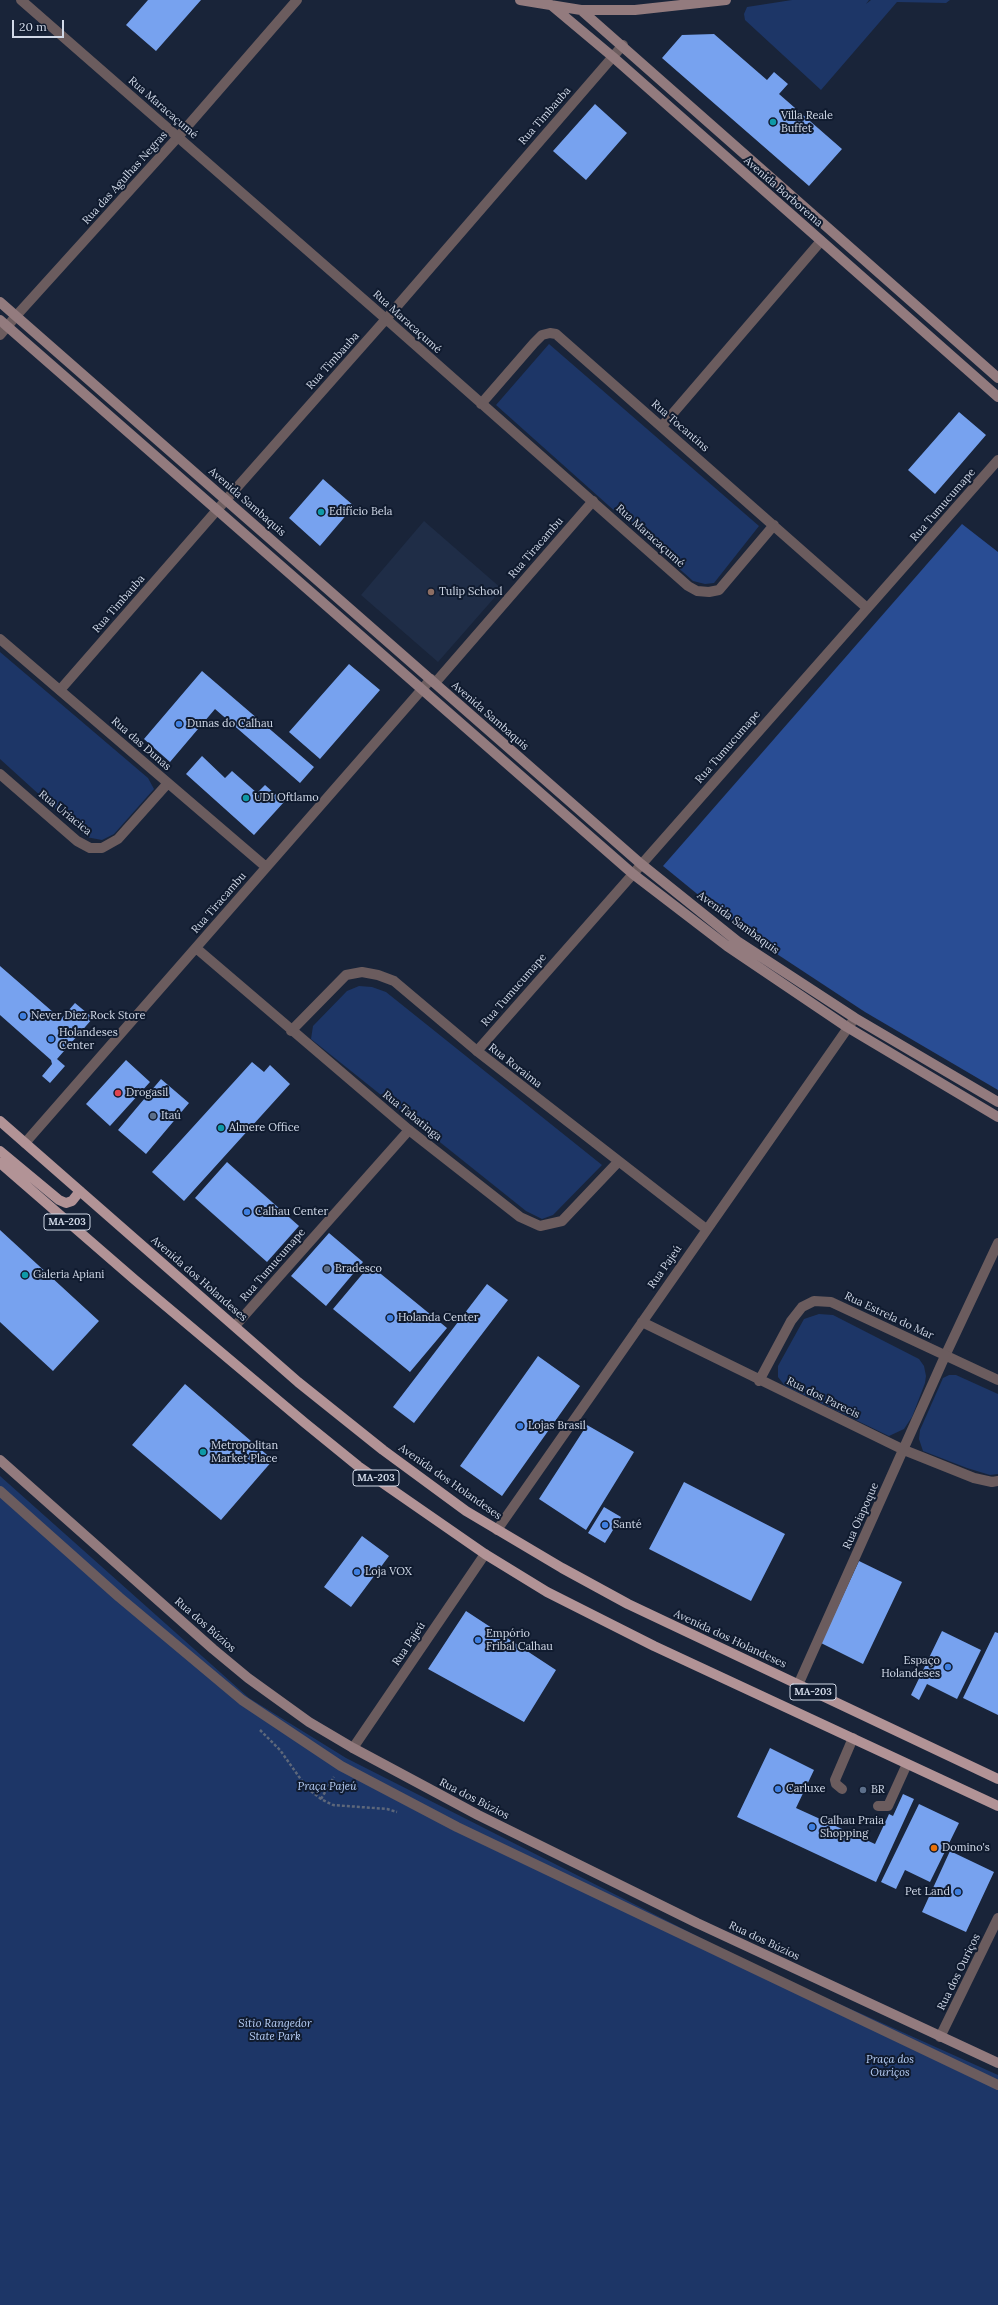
<!DOCTYPE html>
<meta charset="utf-8">
<style>
body{margin:0}
#map{position:relative;width:998px;height:2305px;overflow:hidden;background:#192439;font-family:Lora,serif}
canvas{display:block}
.scale{position:absolute;left:12px;top:20px;width:52px;height:18px;box-sizing:border-box;border:2px solid #d1d9e8;border-top:0;padding-left:5px;font-size:12px;line-height:14px;white-space:nowrap;color:#d1d9e8;-webkit-text-stroke:3px #101b2f;paint-order:stroke}
</style>
<div id="map">
<canvas width="998" height="2305"></canvas>
<div class="scale">20 m</div>
</div>
<script>
const g = document.querySelector('canvas').getContext('2d');
g.lineJoin = 'round';
function fillPath(path, color) {
  g.fillStyle = color;
  g.fill(path, 'evenodd');
}
function poly(rows) {
  const path = new Path2D();
  for (const r of rows) {
    path.moveTo(r[0], r[1]);
    for (let i = 2; i < r.length; i += 2) path.lineTo(r[i], r[i + 1]);
  }
  return path;
}
function trace(path, color, width, dash) {
  g.strokeStyle = color;
  g.lineWidth = width;
  g.lineCap = dash ? 'butt' : 'round';
  g.setLineDash(dash || []);
  g.stroke(path);
}
function write(font, color, halo, rows, align = 'center') {
  g.font = font + ' Lora,serif';
  g.lineWidth = 4;
  g.setLineDash([]);
  g.textBaseline = 'middle';
  g.strokeStyle = halo;
  g.fillStyle = color;
  for (const [text, x, y, turn = 0] of rows) {
    g.save();
    g.translate(x, y);
    g.rotate((+turn || 0) * Math.PI / 180);
    g.textAlign = isNaN(turn) ? turn : align;
    if (halo) g.strokeText(text, 0, 0);
    g.fillText(text, 0, 0);
    g.restore();
  }
}
fillPath(poly([
 [424,521,502,589,438,662,361,595]
]), '#1f2d47');
fillPath(poly([
 [792,0,869,0,866,4,871,0,950,0,946,3,897,2,821,90,745,20,744,14,747,7],
 [549,344,759,526,714,583,705,584,693,581,496,405],
 [0,652,148,778,154,789,114,834,102,840,86,837,0,759],
 [359,986,372,987,386,992,602,1165,553,1215,542,1219,526,1211,311,1039,313,1026,347,991],
 [819,1314,833,1315,919,1359,924,1366,926,1376,925,1383,912,1417,904,1429,889,1436,785,1386,778,1377,778,1366,804,1319],
 [949,1375,956,1375,998,1394,998,1474,990,1475,967,1468,923,1451,919,1439,920,1430,943,1378],
 [0,1476,249,1698,346,1758,766,1971,998,2075,998,2305,0,2305]
]), '#1d3667');
fillPath(poly([
 [962,524,998,552,998,1090,865,1012,745,933,663,866]
]), '#294d94');
fillPath(poly([
 [148,0,201,0,156,51,126,25],
 [714,34,767,80,774,72,788,84,779,94,842,149,809,186,662,58,682,35],
 [595,104,627,133,586,180,553,151],
 [959,412,986,435,935,494,908,470],
 [323,479,354,506,320,546,289,518],
 [349,664,380,690,320,759,289,732],
 [202,671,314,767,300,783,215,709,170,762,144,739],
 [202,756,225,778,232,771,257,793,265,785,284,802,254,835,186,774],
 [0,966,61,1019,75,1003,93,1018,57,1059,65,1066,50,1083,42,1076,52,1064,51,1060,0,1015],
 [126,1060,150,1082,110,1126,86,1104],
 [252,1062,264,1072,270,1065,290,1084,184,1201,152,1172],
 [161,1079,189,1103,146,1154,118,1130],
 [227,1162,299,1226,267,1262,195,1198],
 [0,1230,99,1321,53,1371,0,1322],
 [329,1233,363,1262,326,1306,291,1276],
 [370,1265,447,1328,410,1372,333,1309],
 [487,1284,508,1300,414,1423,393,1407],
 [538,1356,580,1386,502,1496,460,1466],
 [185,1384,273,1460,221,1520,132,1445],
 [587,1425,634,1452,586,1530,539,1499],
 [684,1482,785,1534,751,1601,649,1549],
 [604,1507,621,1517,605,1543,588,1533],
 [362,1536,389,1556,351,1607,324,1587],
 [859,1561,902,1582,863,1664,821,1643],
 [466,1611,556,1670,524,1722,428,1669],
 [942,1631,981,1650,957,1699,927,1684,919,1700,911,1695],
 [995,1632,998,1633,998,1715,963,1698],
 [770,1748,814,1770,796,1808,875,1844,889,1814,893,1816,903,1794,914,1799,876,1882,737,1817],
 [919,1804,959,1823,930,1882,905,1870,896,1889,881,1882],
 [950,1851,994,1872,966,1932,922,1912]
]), '#77a2ef');
trace(poly([
 [260,1730,280,1750,307,1788,321,1799,333,1805,387,1809,397,1812],
 [321,1799,334,1777]
]), '#5d677a', 2.5, [3, 2]);
trace(poly([
 [16,316,178,137,297,0],
 [662,426,821,241],
 [435,683,593,501],
 [60,690,217,510],
 [477,1051,633,874],
 [235,1326,409,1130],
 [945,1356,998,1243],
 [842,1789,836,1784,835,1780,853,1738],
 [878,1806,888,1806,907,1764]
]), '#6b5c5e', 10);
trace(poly([
 [21,0,386,319,688,586,697,591,709,592,719,590,774,525],
 [0,335,16,316],
 [481,404,534,343,542,335,550,333,556,334,867,608],
 [217,510,386,319,623,45],
 [0,639,266,867],
 [0,774,77,841,90,848,102,848,118,839,168,783],
 [633,874,998,460],
 [196,948,409,1130,520,1217,540,1226,562,1221,618,1162],
 [291,1031,346,975,362,972,378,975,394,981,477,1051,706,1229],
 [25,1143,431,679],
 [642,1322,904,1450,974,1478,992,1482,998,1481],
 [759,1381,791,1321,802,1307,814,1301,831,1302,998,1380],
 [0,1491,119,1597,242,1700,341,1766,457,1827,998,2085],
 [497,1530,852,1022],
 [798,1685,945,1356],
 [353,1748,485,1554],
 [940,2037,998,1918]
]), '#6b5c5e', 10);
trace(poly([
 [520,0,581,10,635,10,726,0],
 [551,5,613,57,998,397],
 [581,10,998,378],
 [0,302,641,864,737,941,855,1018,998,1102],
 [0,320,633,874,727,946,847,1027,998,1117],
 [0,1460,213,1649,248,1678,309,1722,353,1748,478,1815,697,1923,998,2063]
]), '#937b7e', 10);
trace(poly([
 [0,1121,298,1382,383,1450,466,1511,562,1568,628,1604,998,1779],
 [0,1151,59,1200,66,1203,72,1201,80,1191],
 [0,1163,135,1280,305,1423,358,1466,485,1554,547,1592,654,1646,998,1806]
]), '#b29396', 10);
for (const [x, y, r, color] of [
 [773,122,4,"#0f9aa8"],
 [321,512,4,"#0f9aa8"],
 [431,592,4,"#8d6e63"],
 [179,724,4,"#3f7fe0"],
 [246,798,4,"#0f9aa8"],
 [23,1016,4,"#3f7fe0"],
 [51,1039,4,"#3f7fe0"],
 [118,1093,4,"#e0444e"],
 [153,1116,4,"#5c6f8a"],
 [221,1128,4,"#0f9aa8"],
 [247,1212,4,"#3f7fe0"],
 [327,1269,4,"#5c6f8a"],
 [25,1275,4,"#0f9aa8"],
 [390,1318,4,"#3f7fe0"],
 [520,1426,4,"#3f7fe0"],
 [203,1452,4,"#0f9aa8"],
 [605,1525,4,"#3f7fe0"],
 [357,1572,4,"#3f7fe0"],
 [478,1640,4,"#3f7fe0"],
 [948,1667,4,"#3f7fe0"],
 [778,1789,4,"#3f7fe0"],
 [863,1790,4,"#5c6f8a"],
 [812,1827,4,"#3f7fe0"],
 [934,1848,4,"#e8710a"],
 [958,1892,4,"#3f7fe0"]
]) {
  const dot = new Path2D();
  dot.arc(x, y, r, 0, 2 * Math.PI);
  g.fillStyle = color;
  g.fill(dot);
  trace(dot, '#101b2f', 1.5);
}
for (const [x, y, w] of [
 [67,1222,46],
 [376,1478,46],
 [813,1692,46]
]) {
  const box = new Path2D();
  box.roundRect(x - w / 2, y - 8, w, 16, 3);
  g.fillStyle = '#101b2f';
  g.fill(box);
  trace(box, '#d1d9e8', 1);
}
write('bold 10px', '#d1d9e8', null, [
 ["MA-203",67,1222],
 ["MA-203",376,1478],
 ["MA-203",813,1692]
]);
write('11px', '#d1d9e8', '#101b2f', [
 ["Rua Maracaçumé",163,108,41],
 ["Rua Timbauba",545,116,-49],
 ["Rua das Agulhas Negras",125,178,-48],
 ["Avenida Borborema",783,192,41],
 ["Rua Maracaçumé",407,322,42],
 ["Rua Timbauba",333,361,-48],
 ["Rua Tocantins",680,426,41],
 ["Avenida Sambaquis",247,502,41],
 ["Rua Tumucumape",943,505,-49],
 ["Rua Maracaçumé",650,536,42],
 ["Rua Tiracambu",536,548,-49],
 ["Rua Timbauba",119,604,-49],
 ["Avenida Sambaquis",490,716,41],
 ["Rua das Dunas",141,744,41],
 ["Rua Tumucumape",728,747,-49],
 ["Rua Uriacica",65,813,39],
 ["Rua Tiracambu",219,903,-49],
 ["Avenida Sambaquis",738,923,36],
 ["Rua Tumucumape",514,990,-49],
 ["Rua Roraima",515,1066,38],
 ["Rua Tabatinga",412,1116,39],
 ["Rua Tumucumape",273,1265,-49],
 ["Rua Pajeú",665,1267,-55],
 ["Avenida dos Holandeses",199,1279,41],
 ["Rua Estrela do Mar",889,1316,25],
 ["Rua dos Parecis",823,1398,26],
 ["Avenida dos Holandeses",450,1482,35],
 ["Rua Oiapoque",861,1516,-66],
 ["Rua dos Búzios",205,1625,41],
 ["Avenida dos Holandeses",730,1639,25],
 ["Rua Pajeú",409,1644,-56],
 ["Rua dos Búzios",474,1799,27],
 ["Rua dos Búzios",764,1941,25],
 ["Rua dos Ouriços",959,1972,-64]
]);
write('11px', '#d1d9e8', '#101b2f', [
 ["Villa Reale",781,116],
 ["Buffet",781,129],
 ["Edifício Bela",329,512],
 ["Tulip School",439,592],
 ["Dunas do Calhau",187,724],
 ["UDI Oftlamo",254,798],
 ["Never Diez Rock Store",31,1016],
 ["Holandeses",59,1033],
 ["Center",59,1046],
 ["Drogasil",126,1093],
 ["Itaú",161,1116],
 ["Almere Office",229,1128],
 ["Calhau Center",255,1212],
 ["Bradesco",335,1269],
 ["Galeria Apiani",33,1275],
 ["Holanda Center",398,1318],
 ["Lojas Brasil",528,1426],
 ["Metropolitan",211,1446],
 ["Market Place",211,1459],
 ["Santé",613,1525],
 ["Loja VOX",365,1572],
 ["Empório",486,1634],
 ["Fribal Calhau",486,1647],
 ["Espaço",940,1661,"right"],
 ["Holandeses",940,1674,"right"],
 ["Carluxe",786,1789],
 ["BR",871,1790],
 ["Calhau Praia",820,1821],
 ["Shopping",820,1834],
 ["Domino's",942,1848],
 ["Pet Land",950,1892,"right"]
], 'left');
write('italic 11px', '#b9d0f8', '#101b2f', [
 ["Praça Pajeú",327,1787],
 ["Sítio Rangedor",275,2024],
 ["State Park",275,2037],
 ["Praça dos",890,2060],
 ["Ouriços",890,2073]
]);
</script>
